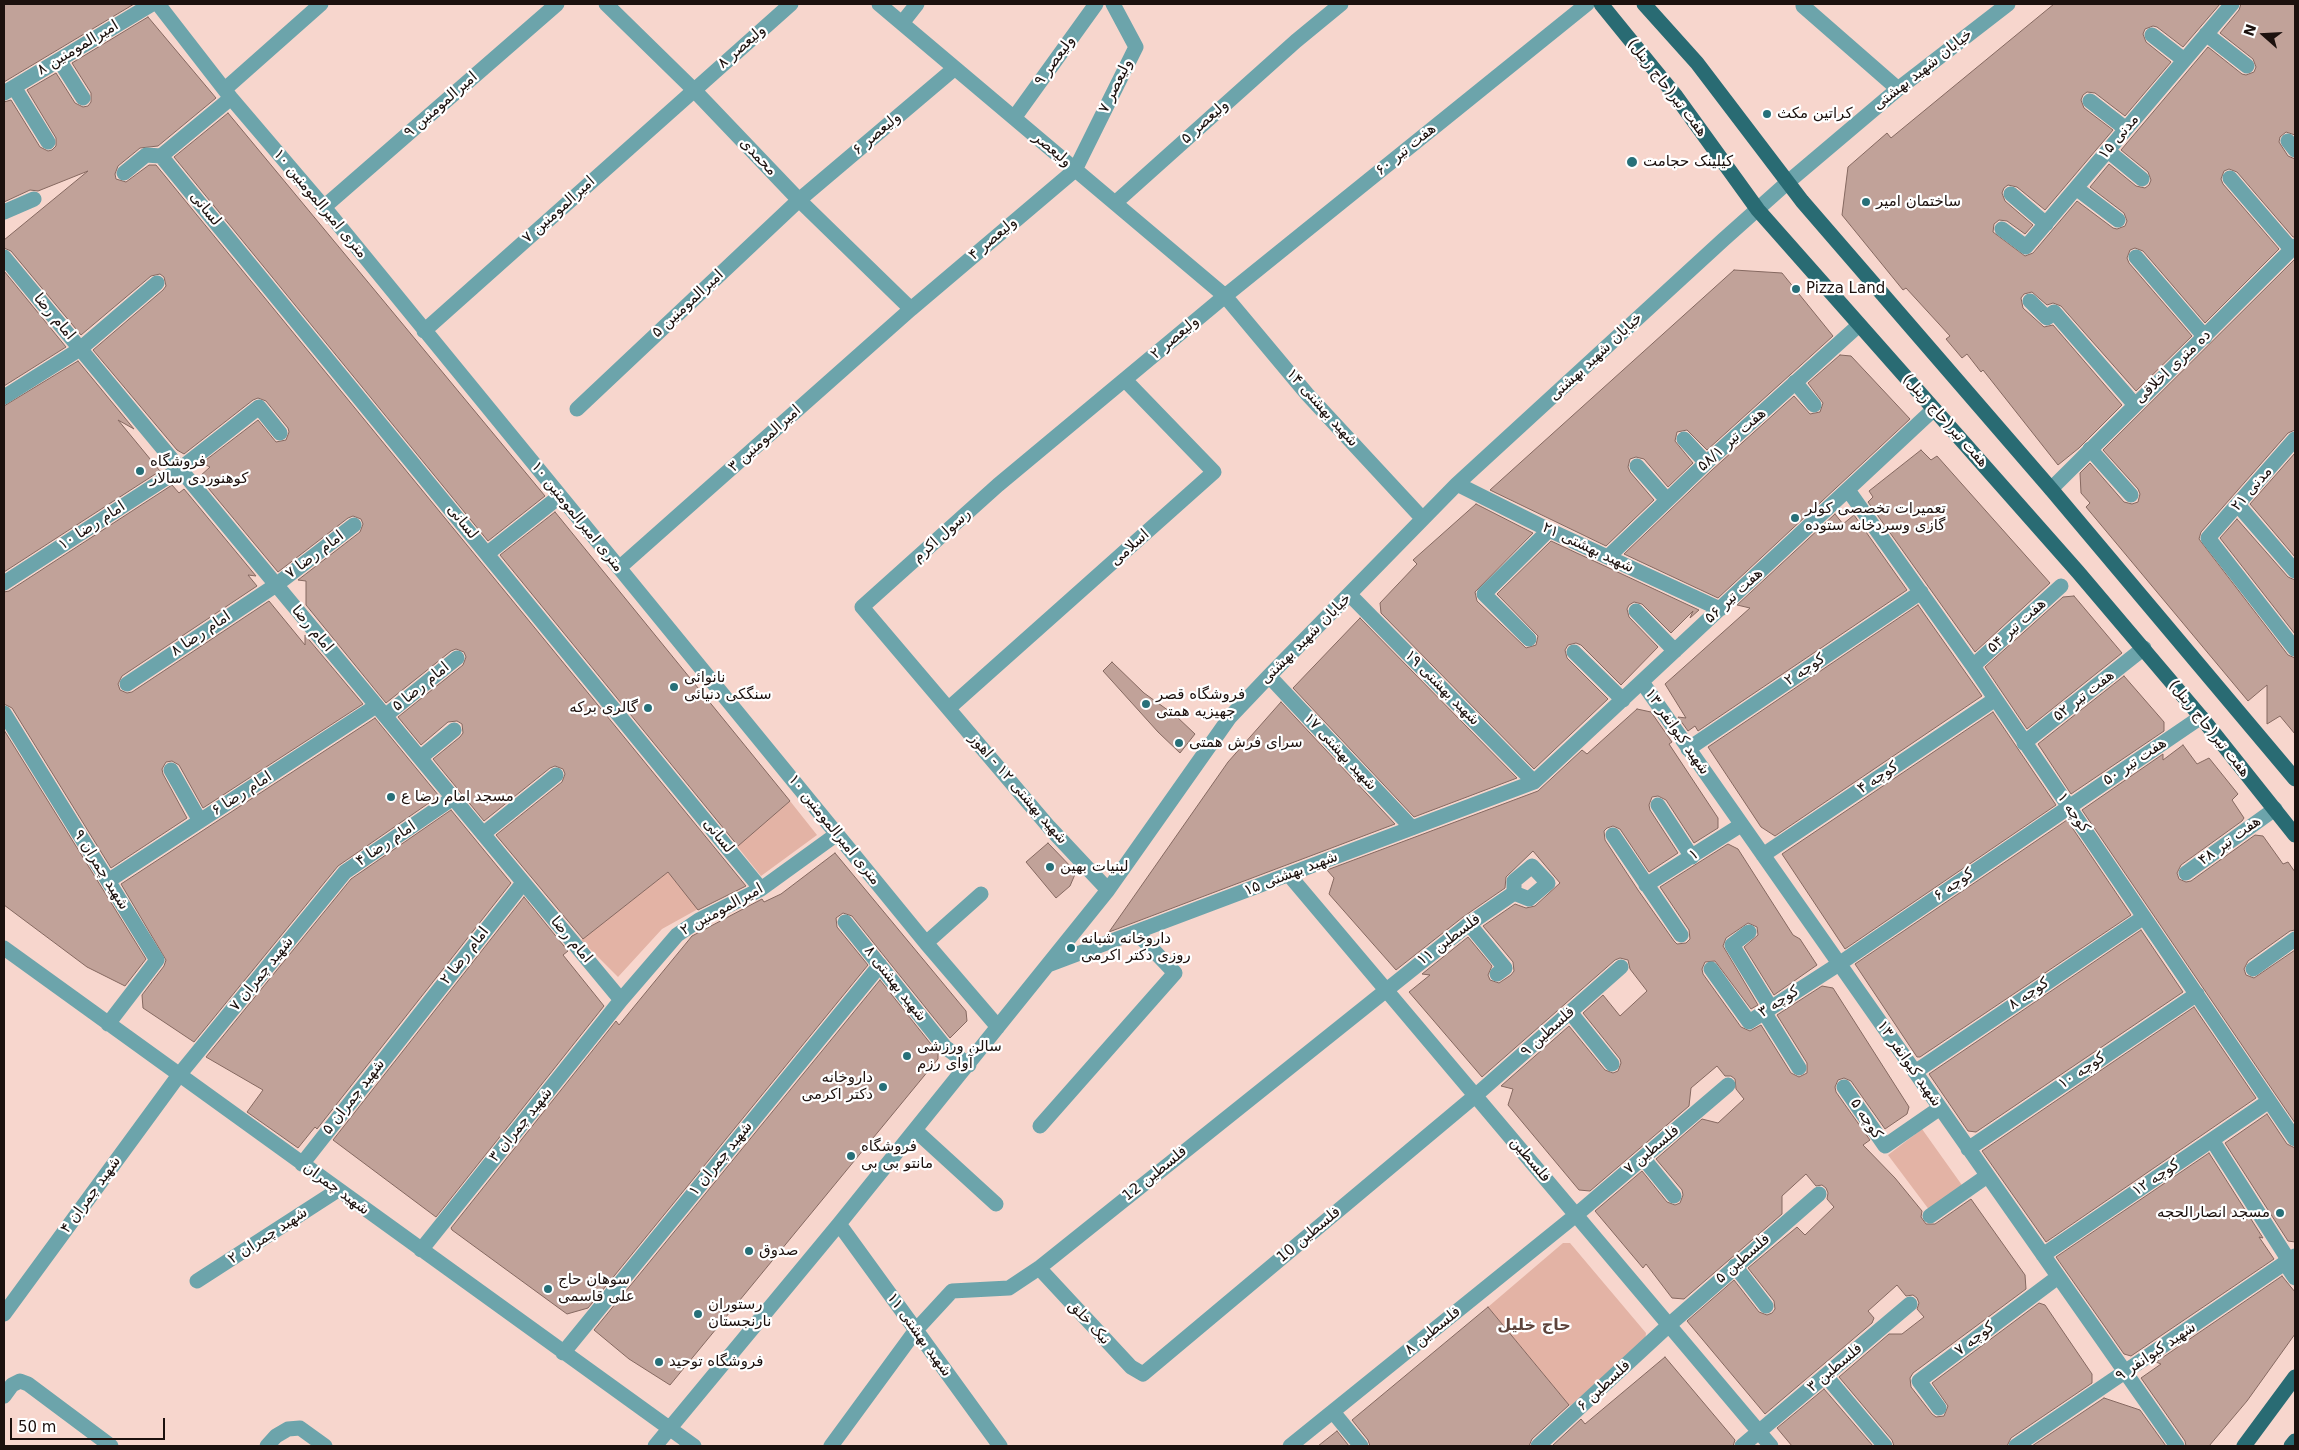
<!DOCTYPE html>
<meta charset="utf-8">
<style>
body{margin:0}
#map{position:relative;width:2299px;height:1450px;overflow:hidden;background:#f7d6cd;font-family:"DejaVu Sans",sans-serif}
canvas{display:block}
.frame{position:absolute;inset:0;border:5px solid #1c110e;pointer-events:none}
.north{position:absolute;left:2239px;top:10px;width:50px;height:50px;-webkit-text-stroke:4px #fff;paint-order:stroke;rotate:289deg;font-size:14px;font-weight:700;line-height:20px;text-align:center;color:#1c110e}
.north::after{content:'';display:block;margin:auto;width:18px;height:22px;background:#1c110e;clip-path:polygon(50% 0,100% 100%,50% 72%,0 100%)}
.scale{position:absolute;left:10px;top:1418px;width:155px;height:22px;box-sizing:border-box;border:2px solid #1c110e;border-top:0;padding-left:6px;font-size:15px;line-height:18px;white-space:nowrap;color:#1c110e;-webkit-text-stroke:4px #fff;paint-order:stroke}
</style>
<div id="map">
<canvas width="2299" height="1450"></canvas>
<div class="frame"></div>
<div class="north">N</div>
<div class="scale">50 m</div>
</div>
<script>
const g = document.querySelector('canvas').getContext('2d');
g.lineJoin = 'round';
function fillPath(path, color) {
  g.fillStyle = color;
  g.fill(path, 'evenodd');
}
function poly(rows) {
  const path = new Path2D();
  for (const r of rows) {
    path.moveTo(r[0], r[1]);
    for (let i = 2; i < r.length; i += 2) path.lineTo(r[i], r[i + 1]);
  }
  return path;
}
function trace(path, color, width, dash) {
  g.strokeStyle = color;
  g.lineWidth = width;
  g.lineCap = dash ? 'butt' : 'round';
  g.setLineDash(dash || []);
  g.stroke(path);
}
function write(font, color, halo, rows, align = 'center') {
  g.font = font + ' "DejaVu Sans","Noto Naskh Arabic",sans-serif';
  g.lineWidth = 4.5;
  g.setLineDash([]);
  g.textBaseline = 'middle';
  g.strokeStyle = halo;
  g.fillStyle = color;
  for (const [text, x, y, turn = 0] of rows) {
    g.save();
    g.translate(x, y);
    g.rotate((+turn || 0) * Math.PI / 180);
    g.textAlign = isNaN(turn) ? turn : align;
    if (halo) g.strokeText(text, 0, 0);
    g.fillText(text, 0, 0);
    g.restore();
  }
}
fillPath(poly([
 [790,801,817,835,761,876,737,846],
 [668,872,698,909,662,929,618,977,581,940],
 [1922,1129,1964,1188,1930,1211,1888,1155],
 [1563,1243,1570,1243,1646,1333,1645,1342,1570,1406,1488,1307]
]), '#e3b3a5');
const building = poly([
 [4,4,134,4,4,82,4,4],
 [2054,4,2220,4,2183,47,2157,27,2153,26,2145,29,2143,34,2146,42,2171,62,2125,116,2095,93,2087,92,2083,95,2081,100,2084,108,2113,130,2045,210,2017,187,2008,185,2004,188,2002,193,2005,201,2033,225,2025,234,2007,221,1999,220,1994,224,1993,232,2025,256,2033,253,2077,201,2113,228,2117,229,2125,226,2127,221,2124,213,2090,187,2109,164,2136,186,2145,188,2149,185,2151,180,2148,172,2121,150,2208,47,2242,74,2246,75,2254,72,2256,67,2253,59,2220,33,2239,10,2241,4,2295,4,2295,135,2286,132,2280,137,2279,142,2288,156,2295,159,2295,237,2293,237,2237,172,2229,169,2224,171,2221,179,2223,184,2279,249,2205,323,2143,251,2135,248,2130,250,2127,258,2129,263,2192,336,2136,391,2061,306,2053,303,2047,305,2032,292,2024,294,2021,298,2023,308,2044,327,2053,325,2122,405,2079,448,2058,465,1983,370,1981,372,1967,354,1962,358,1946,339,1950,336,1906,288,1903,290,1842,215,1848,167,1887,133,1891,138,2054,4],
 [148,17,216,98,158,146,140,148,118,166,115,174,116,179,126,182,149,165,156,165,746,886,698,910,668,872,583,939,496,835,562,782,565,774,563,769,555,766,550,768,484,821,433,759,460,737,463,733,462,724,457,721,448,722,421,745,398,717,463,665,466,657,464,652,456,649,451,651,386,703,306,605,306,581,298,580,360,532,363,524,361,519,353,516,348,518,278,572,199,477,210,467,202,463,258,420,276,442,286,440,289,432,288,428,266,401,258,398,253,400,184,454,177,450,93,350,163,290,166,286,164,277,160,274,151,276,81,335,11,251,4,248,4,240,88,171,38,191,30,190,4,202,4,102,11,100,40,147,48,151,52,150,56,146,56,138,27,90,56,73,75,103,83,107,88,106,91,102,91,93,72,63,148,17],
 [228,113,545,496,488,541,174,157,228,113],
 [2295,259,2295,430,2288,433,2201,532,2199,539,2288,655,2295,658,2295,734,2280,716,2267,724,2267,685,2248,701,2086,507,2090,503,2081,493,2080,473,2090,463,2124,502,2132,504,2138,502,2140,494,2138,489,2103,450,2295,259],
 [1734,270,1782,273,1833,336,1707,450,1687,430,1677,432,1675,441,1693,463,1668,487,1644,459,1636,457,1630,459,1628,467,1630,472,1654,500,1606,546,1490,490,1734,270],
 [4,271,66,347,4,386,4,271],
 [1840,355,1851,356,1910,419,1718,598,1624,554,1712,470,1794,396,1810,414,1820,412,1823,403,1808,383,1840,355],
 [78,361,134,429,118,420,160,471,4,572,4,406,78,361],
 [1921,450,1931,460,1937,456,2050,583,1975,652,1868,502,1873,497,1869,491,1921,450],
 [2295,453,2295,557,2250,504,2295,453],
 [172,485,179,493,184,489,256,576,248,575,257,586,122,676,118,684,120,690,127,693,132,692,269,601,305,645,305,635,363,704,203,808,179,765,172,761,166,762,162,769,163,774,187,818,111,868,12,708,4,704,4,592,9,591,172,485],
 [1476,504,1533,533,1475,592,1477,601,1526,648,1536,645,1538,636,1497,594,1551,541,1699,610,1690,618,1693,611,1671,633,1642,604,1634,602,1629,605,1627,609,1629,617,1658,647,1621,685,1581,645,1576,643,1568,645,1565,650,1567,658,1608,699,1534,769,1381,613,1380,603,1417,564,1413,560,1476,504],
 [555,512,790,801,738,846,500,555,555,512],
 [1835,514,1843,524,1854,515,1907,590,1698,731,1695,726,1688,731,1678,717,1686,718,1665,684,1750,608,1737,605,1835,514],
 [2237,519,2288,577,2295,580,2295,634,2220,538,2237,519],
 [2074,596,2122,653,2027,729,1985,667,2063,597,2074,596],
 [1918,605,1982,696,1775,836,1761,827,1708,747,1918,605],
 [1360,618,1517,778,1414,817,1293,688,1360,618],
 [1112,662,1144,693,1176,716,1195,734,1180,753,1158,732,1103,671,1112,662],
 [2124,676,2164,722,2164,731,2071,794,2038,744,2124,676],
 [1281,702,1395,824,1109,932,1228,762,1281,702],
 [1637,709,1651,712,1672,742,1669,744,1718,818,1718,828,1694,843,1666,800,1658,796,1652,797,1649,805,1650,810,1678,853,1649,872,1620,829,1613,826,1607,828,1604,831,1605,840,1638,890,1674,941,1677,944,1686,943,1690,939,1689,930,1660,887,1728,844,1738,849,1793,935,1800,939,1817,965,1774,995,1744,947,1758,935,1757,927,1748,923,1726,938,1723,946,1758,1005,1751,1009,1715,961,1705,962,1702,969,1703,974,1741,1027,1750,1031,1761,1025,1791,1073,1799,1077,1807,1073,1807,1063,1777,1015,1822,986,1833,988,1909,1107,1907,1114,1885,1129,1851,1081,1844,1078,1838,1080,1835,1087,1836,1092,1870,1140,1863,1145,1895,1178,1922,1211,1921,1217,1926,1224,1935,1224,1971,1199,2025,1275,2026,1289,1913,1373,1910,1378,1911,1387,1932,1414,1936,1417,1944,1416,1948,1406,1932,1383,2039,1303,2045,1305,2092,1374,2092,1383,2011,1438,2007,1446,1894,1446,1892,1440,1839,1377,1889,1334,1902,1334,1924,1317,1917,1309,1919,1303,1917,1298,1913,1295,1906,1296,1897,1285,1868,1311,1874,1318,1872,1323,1765,1414,1687,1321,1734,1280,1759,1312,1767,1315,1772,1313,1775,1309,1774,1301,1748,1268,1797,1227,1805,1235,1834,1207,1827,1199,1828,1193,1826,1188,1822,1185,1816,1186,1806,1174,1782,1196,1782,1214,1684,1299,1672,1298,1646,1264,1643,1268,1595,1211,1642,1171,1667,1202,1675,1205,1680,1203,1683,1195,1682,1190,1656,1159,1702,1119,1718,1123,1744,1099,1736,1089,1735,1079,1731,1076,1725,1076,1717,1066,1691,1088,1689,1106,1590,1191,1579,1190,1508,1105,1513,1089,1501,1086,1569,1026,1605,1070,1613,1073,1618,1071,1621,1063,1620,1059,1583,1013,1603,995,1620,1016,1647,991,1630,969,1628,960,1620,958,1615,960,1482,1077,1409,992,1430,975,1422,974,1468,937,1492,966,1488,975,1490,980,1499,983,1511,975,1514,971,1513,962,1483,926,1515,904,1526,908,1535,906,1560,883,1533,851,1506,877,1505,888,1463,917,1396,970,1329,894,1334,878,1327,870,1538,791,1582,750,1587,754,1637,709],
 [1993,712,2056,805,1845,949,1782,854,1993,712],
 [375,718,439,796,338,866,194,1042,143,1008,142,995,164,966,166,960,121,884,375,718],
 [4,730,146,959,125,986,87,967,4,905,4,730],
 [2183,745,2197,764,2209,758,2238,794,2232,800,2244,818,2242,821,2181,865,2177,873,2179,879,2186,882,2191,881,2255,835,2263,836,2283,864,2288,862,2295,872,2295,930,2290,931,2248,961,2244,969,2246,975,2254,978,2295,950,2295,1123,2082,810,2163,754,2163,760,2183,745],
 [451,810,511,883,317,1129,315,1127,298,1148,247,1112,263,1090,206,1057,351,879,451,810],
 [2067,820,2131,915,1920,1057,1917,1057,1855,964,2067,820],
 [1048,843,1076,872,1070,886,1056,898,1026,862,1048,843],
 [835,853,966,1011,967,1021,950,1038,852,916,843,913,836,918,837,927,868,965,588,1308,567,1314,452,1230,451,1228,616,1021,619,1025,692,936,762,899,764,902,781,894,835,853],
 [524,897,568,951,563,955,604,1006,436,1217,333,1140,524,897],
 [2141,930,2183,992,1976,1132,1968,1131,1929,1074,2141,930],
 [880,980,938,1053,938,1059,670,1385,629,1359,594,1330,880,980],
 [2194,1007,2256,1098,2046,1242,1982,1151,2194,1007],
 [2267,1114,2287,1144,2295,1148,2295,1242,2288,1241,2225,1143,2267,1114],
 [2209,1153,2263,1238,2259,1237,2274,1259,2131,1356,2124,1354,2056,1257,2209,1153],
 [2282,1276,2295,1292,2295,1334,2247,1401,2209,1446,2186,1446,2185,1441,2141,1378,2161,1364,2156,1362,2282,1276],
 [1488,1307,1569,1405,1532,1439,1529,1446,1370,1446,1368,1440,1352,1420,1488,1307],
 [1665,1357,1735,1440,1733,1446,1552,1446,1581,1419,1585,1424,1665,1357],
 [1824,1389,1873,1446,1792,1446,1777,1428,1824,1389],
 [2104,1398,2140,1410,2166,1446,2032,1446,2104,1398],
 [1337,1431,1349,1446,1318,1446,1337,1431]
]);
fillPath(building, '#c1a299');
trace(building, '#856860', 1);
trace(poly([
 [158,4,231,98,324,207,926,943,998,1027],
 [606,4,693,89,799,200,911,309],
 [879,4,1225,296,1307,394,1422,518],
 [1806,4,1803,6,1898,89],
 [902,23,917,4],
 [2206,34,2247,66],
 [2152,35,2184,60],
 [59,60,83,98],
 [14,87,48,142],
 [225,89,321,4],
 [4,93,152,4],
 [2090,101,2126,129],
 [1014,118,1096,4],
 [2288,141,2295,150],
 [2108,151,2142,179],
 [161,156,761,889],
 [124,173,146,155,161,156,231,98],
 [2230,178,2292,250],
 [2076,188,2118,220],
 [2011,194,2046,224],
 [1115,203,1296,41,1341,4],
 [324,207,557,4],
 [4,212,34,199],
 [2002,229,2026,247,2232,4],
 [4,257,621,1000],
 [2136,257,2205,337],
 [2030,301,2047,318,2054,312,2135,405],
 [424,331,791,4],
 [1795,382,1814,405],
 [4,397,80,349,157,283],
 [577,409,799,200,955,68],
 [1684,439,1706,463],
 [2295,439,2208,538,2295,649],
 [2090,449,2131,495],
 [1637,466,1667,500],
 [1457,484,1549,530,1720,609],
 [2051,489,2295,246],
 [1848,490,1973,666,2295,1139],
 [2238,505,2295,571],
 [488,553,560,496],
 [1608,557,1706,463,1859,325],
 [619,568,911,309,1075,170,1136,47,1113,4],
 [4,583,180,469,259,407,280,433],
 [1350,595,1534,782],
 [1636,611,1675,651],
 [1529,639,1484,594,1549,530],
 [1574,652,1623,700],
 [1973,666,2061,586],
 [1269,676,1412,828],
 [1642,682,2177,1446],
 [127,684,276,585,354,525],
 [949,708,1214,472,1125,380],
 [4,713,157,960,108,1024],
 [385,716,457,658],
 [2024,743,2144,648],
 [1688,749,1921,592],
 [420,758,454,730],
 [171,770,200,821],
 [1658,805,1692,857],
 [483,834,556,775],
 [1613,835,1681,935],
 [1763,855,1994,700],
 [2186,873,2275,809],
 [1289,875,1771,1446],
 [108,881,376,706],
 [1646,885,1741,825],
 [1108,890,1049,827,862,607,998,485,1225,296,1587,4],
 [845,922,945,1047,969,1065],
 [1469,924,1505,968,1497,974],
 [1749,932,1732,945,1771,1008],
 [926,943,981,894],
 [4,948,694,1446],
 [1048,965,1534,782,1934,409],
 [1711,969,1749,1022,1839,964,2201,717],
 [2253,969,2295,939],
 [1570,1012,1612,1064],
 [1764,1012,1799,1068],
 [1915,1072,2144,917],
 [1844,1087,1885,1146,1940,1108],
 [1040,1126,1175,973,1136,932],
 [915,1130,996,1204],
 [2212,1140,2286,1256,2285,1263,2295,1278],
 [1968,1149,2197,994],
 [1643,1158,1674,1196],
 [302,1164,523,883],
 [1930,1216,1987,1176],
 [839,1224,1000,1446],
 [421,1250,621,1000,677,935,699,920,761,889,837,834],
 [2043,1255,2269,1101],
 [1735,1266,1766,1306],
 [1039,1268,1131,1367,1143,1374,1475,1096,1621,967],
 [197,1281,338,1190],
 [4,1314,179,1075,345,872,453,798],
 [563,1353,880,965],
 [1826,1376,1885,1446],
 [4,1396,12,1385,20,1381,28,1384,111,1446],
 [1939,1408,1919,1381,2058,1277],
 [1333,1412,1361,1446],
 [267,1446,276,1436,288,1429,300,1428,325,1446],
 [655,1446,839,1224,1108,890,1230,717,1269,676,1457,484,1723,240,1788,182,1898,89,2008,4],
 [831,1446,916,1330,952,1291,1009,1288,1039,1268,1469,924,1514,893,1529,899,1548,883,1532,866,1514,881,1514,893],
 [1290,1446,1576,1215,1728,1085],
 [1538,1446,1669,1325,1819,1194],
 [1742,1446,1910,1304],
 [2016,1446,2295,1256]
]), '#6ca4ab', 15);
trace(poly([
 [1601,4,1675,95,1758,210,2078,572,2201,717,2295,835],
 [1644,4,1697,63,1802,201,2051,489,2295,779],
 [2244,1446,2295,1377],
 [2291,1446,2295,1441]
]), '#296b73', 15);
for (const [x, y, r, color] of [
 [1767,114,5,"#277079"],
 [1632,162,6,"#277079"],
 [1866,202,5,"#277079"],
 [1796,289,5,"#277079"],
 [140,471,5,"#277079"],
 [1795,518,5,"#277079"],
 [674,687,5,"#277079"],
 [1146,704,5,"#277079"],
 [648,708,5,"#277079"],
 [1179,743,5,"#277079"],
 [391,797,5,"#277079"],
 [1050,867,5,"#277079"],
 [1071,948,5,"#277079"],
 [907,1056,5,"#277079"],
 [883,1087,5,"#277079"],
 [851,1156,5,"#277079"],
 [2280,1213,5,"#277079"],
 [749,1251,5,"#277079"],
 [548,1289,5,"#277079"],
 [698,1314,5,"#277079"],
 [659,1362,5,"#277079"]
]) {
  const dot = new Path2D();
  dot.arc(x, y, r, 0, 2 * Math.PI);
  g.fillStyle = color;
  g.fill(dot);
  trace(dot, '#fff', 2);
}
write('15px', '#1c110e', '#fff', [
 ["ولیعصر ۸",742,47,-41],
 ["امیرالمومنین ۸",78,48,-31],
 ["ولیعصر ۹",1055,61,-54],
 ["خیابان شهید بهشتی",1923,70,-38],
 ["ولیعصر ۷",1116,86,-64],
 ["هفت تیر(حاج زینل)",1667,88,52],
 ["امیرالمومنین ۹",441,105,-41],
 ["ولیعصر ۵",1205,122,-42],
 ["ولیعصر ۶",877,134,-40],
 ["مدنی ۱۵",2119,137,-50],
 ["ولیعصر",1052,150,40],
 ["هفت تیر ۶۰",1406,150,-39],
 ["محمدی",758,157,46],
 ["۱۰ متری امیرالمومنین",320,204,50],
 ["لسانی",205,209,50],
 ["امیرالمومنین ۷",559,210,-42],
 ["ولیعصر ۴",993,239,-40],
 ["امیرالمومنین ۵",688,304,-43],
 ["امام رضا",54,317,50],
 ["ولیعصر ۲",1175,338,-40],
 ["خیابان شهید بهشتی",1596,357,-43],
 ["ده متری اخلاقی",2173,367,-44],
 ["شهید بهشتی ۱۴",1322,408,48],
 ["هفت تیر(حاج زینل)",1945,421,48],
 ["امیرالمومنین ۳",765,439,-42],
 ["هفت تیر ۵۸/۱",1732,440,-42],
 ["مدنی ۲۱",2252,489,-49],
 ["۱۰ متری امیرالمومنین",577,517,51],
 ["لسانی",462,522,51],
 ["امام رضا ۱۰",92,526,-33],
 ["رسول اکرم",942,536,-42],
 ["اسلامی",1130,548,-42],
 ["شهید بهشتی ۲۱",1588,548,25],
 ["امام رضا ۷",315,555,-37],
 ["هفت تیر ۵۶",1734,596,-43],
 ["هفت تیر ۵۴",2017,626,-42],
 ["امام رضا",312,629,50],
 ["امام رضا ۸",201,634,-34],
 ["خیابان شهید بهشتی",1306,639,-45],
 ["کوچه ۲",1805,670,-34],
 ["امام رضا ۵",421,687,-39],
 ["شهید بهشتی ۱۹",1442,688,45],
 ["هفت تیر ۵۲",2084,696,-38],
 ["هفت تیر(حاج زینل)",2209,729,51],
 ["شهید کیوانفر ۱۳",1677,732,55],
 ["شهید بهشتی ۱۷",1340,752,47],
 ["هفت تیر ۵۰",2135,762,-34],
 ["کوچه ۴",1878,778,-34],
 ["شهید بهشتی ۱۲ - اهوز",1018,789,49],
 ["امام رضا ۶",242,794,-33],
 ["کوچه ۱",2073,813,55],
 ["۱۰ متری امیرالمومنین",834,830,51],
 ["لسانی",718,836,51],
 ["هفت تیر ۴۸",2230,841,-36],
 ["امام رضا ۴",386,844,-34],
 ["۱",1694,855,-32],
 ["شهید چمران ۹",101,870,58],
 ["شهید بهشتی ۱۵",1291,874,-21],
 ["کوچه ۶",1954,885,-35],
 ["امیرالمومنین ۲",722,910,-29],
 ["امام رضا",571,940,50],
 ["فلسطین ۱۱",1449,940,-37],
 ["امام رضا ۲",465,956,-52],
 ["شهید چمران ۷",262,974,-51],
 ["شهید بهشتی ۸",895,984,52],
 ["کوچه ۸",2029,994,-34],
 ["کوچه ۳",1779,1002,-33],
 ["فلسطین ۹",1548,1032,-42],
 ["شهید کیوانفر ۱۳",1909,1064,55],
 ["کوچه ۱۰",2082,1071,-34],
 ["شهید چمران ۵",354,1097,-52],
 ["کوچه ۵",1866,1119,56],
 ["شهید چمران ۳",521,1125,-51],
 ["فلسطین ۷",1652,1150,-40],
 ["شهید چمران ۱",721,1159,-51],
 ["فلسطین",1530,1160,50],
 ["فلسطین 12",1155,1174,-39],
 ["کوچه ۱۲",2156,1178,-34],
 ["شهید چمران",336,1189,36],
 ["شهید چمران ۴",91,1195,-54],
 ["فلسطین 10",1309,1235,-40],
 ["شهید چمران ۲",268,1236,-33],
 ["فلسطین ۵",1743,1259,-41],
 ["نیک خلق",1089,1323,47],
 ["فلسطین ۸",1433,1331,-39],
 ["شهید بهشتی ۱۱",919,1335,54],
 ["کوچه ۷",1975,1339,-37],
 ["شهید کیوانفر ۹",2156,1352,-34],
 ["فلسطین ۳",1835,1368,-40],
 ["فلسطین ۶",1604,1386,-43]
]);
write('15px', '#1c110e', '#fff', [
 ["کراتین مکث",1777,114],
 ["کیلینک حجامت",1643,162],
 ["ساختمان امیر",1876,202],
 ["Pizza Land",1806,289],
 ["فروشگاه",150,462],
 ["کوهنوردی سالار",150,479],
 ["تعمیرات تخصصی کولر",1805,509],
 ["گازی وسردخانه ستوده",1805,526],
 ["نانوائی",684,678],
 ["سنگکی دنیائی",684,695],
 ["فروشگاه قصر",1156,695],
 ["جهیزیه همتی",1156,712],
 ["گالری برکه",638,708,"right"],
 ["سرای فرش همتی",1189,743],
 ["مسجد امام رضا ع",401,797],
 ["لبنیات بهین",1060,867],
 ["داروخانه شبانه",1081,939],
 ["روزی دکتر اکرمی",1081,956],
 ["سالن ورزشی",917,1047],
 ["آوای رزم",917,1064],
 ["داروخانه",873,1078,"right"],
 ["دکتر اکرمی",873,1095,"right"],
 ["فروشگاه",861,1147],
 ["مانتو بی بی",861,1164],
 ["مسجد انصارالحجه",2270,1213,"right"],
 ["صدوق",759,1251],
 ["سوهان حاج",558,1280],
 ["علی قاسمی",558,1297],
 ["رستوران",708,1305],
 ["نارنجستان",708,1322],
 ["فروشگاه توحید",669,1362]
], 'left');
write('bold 16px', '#5e443c', '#fff', [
 ["حاج خلیل",1534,1326]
]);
</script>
